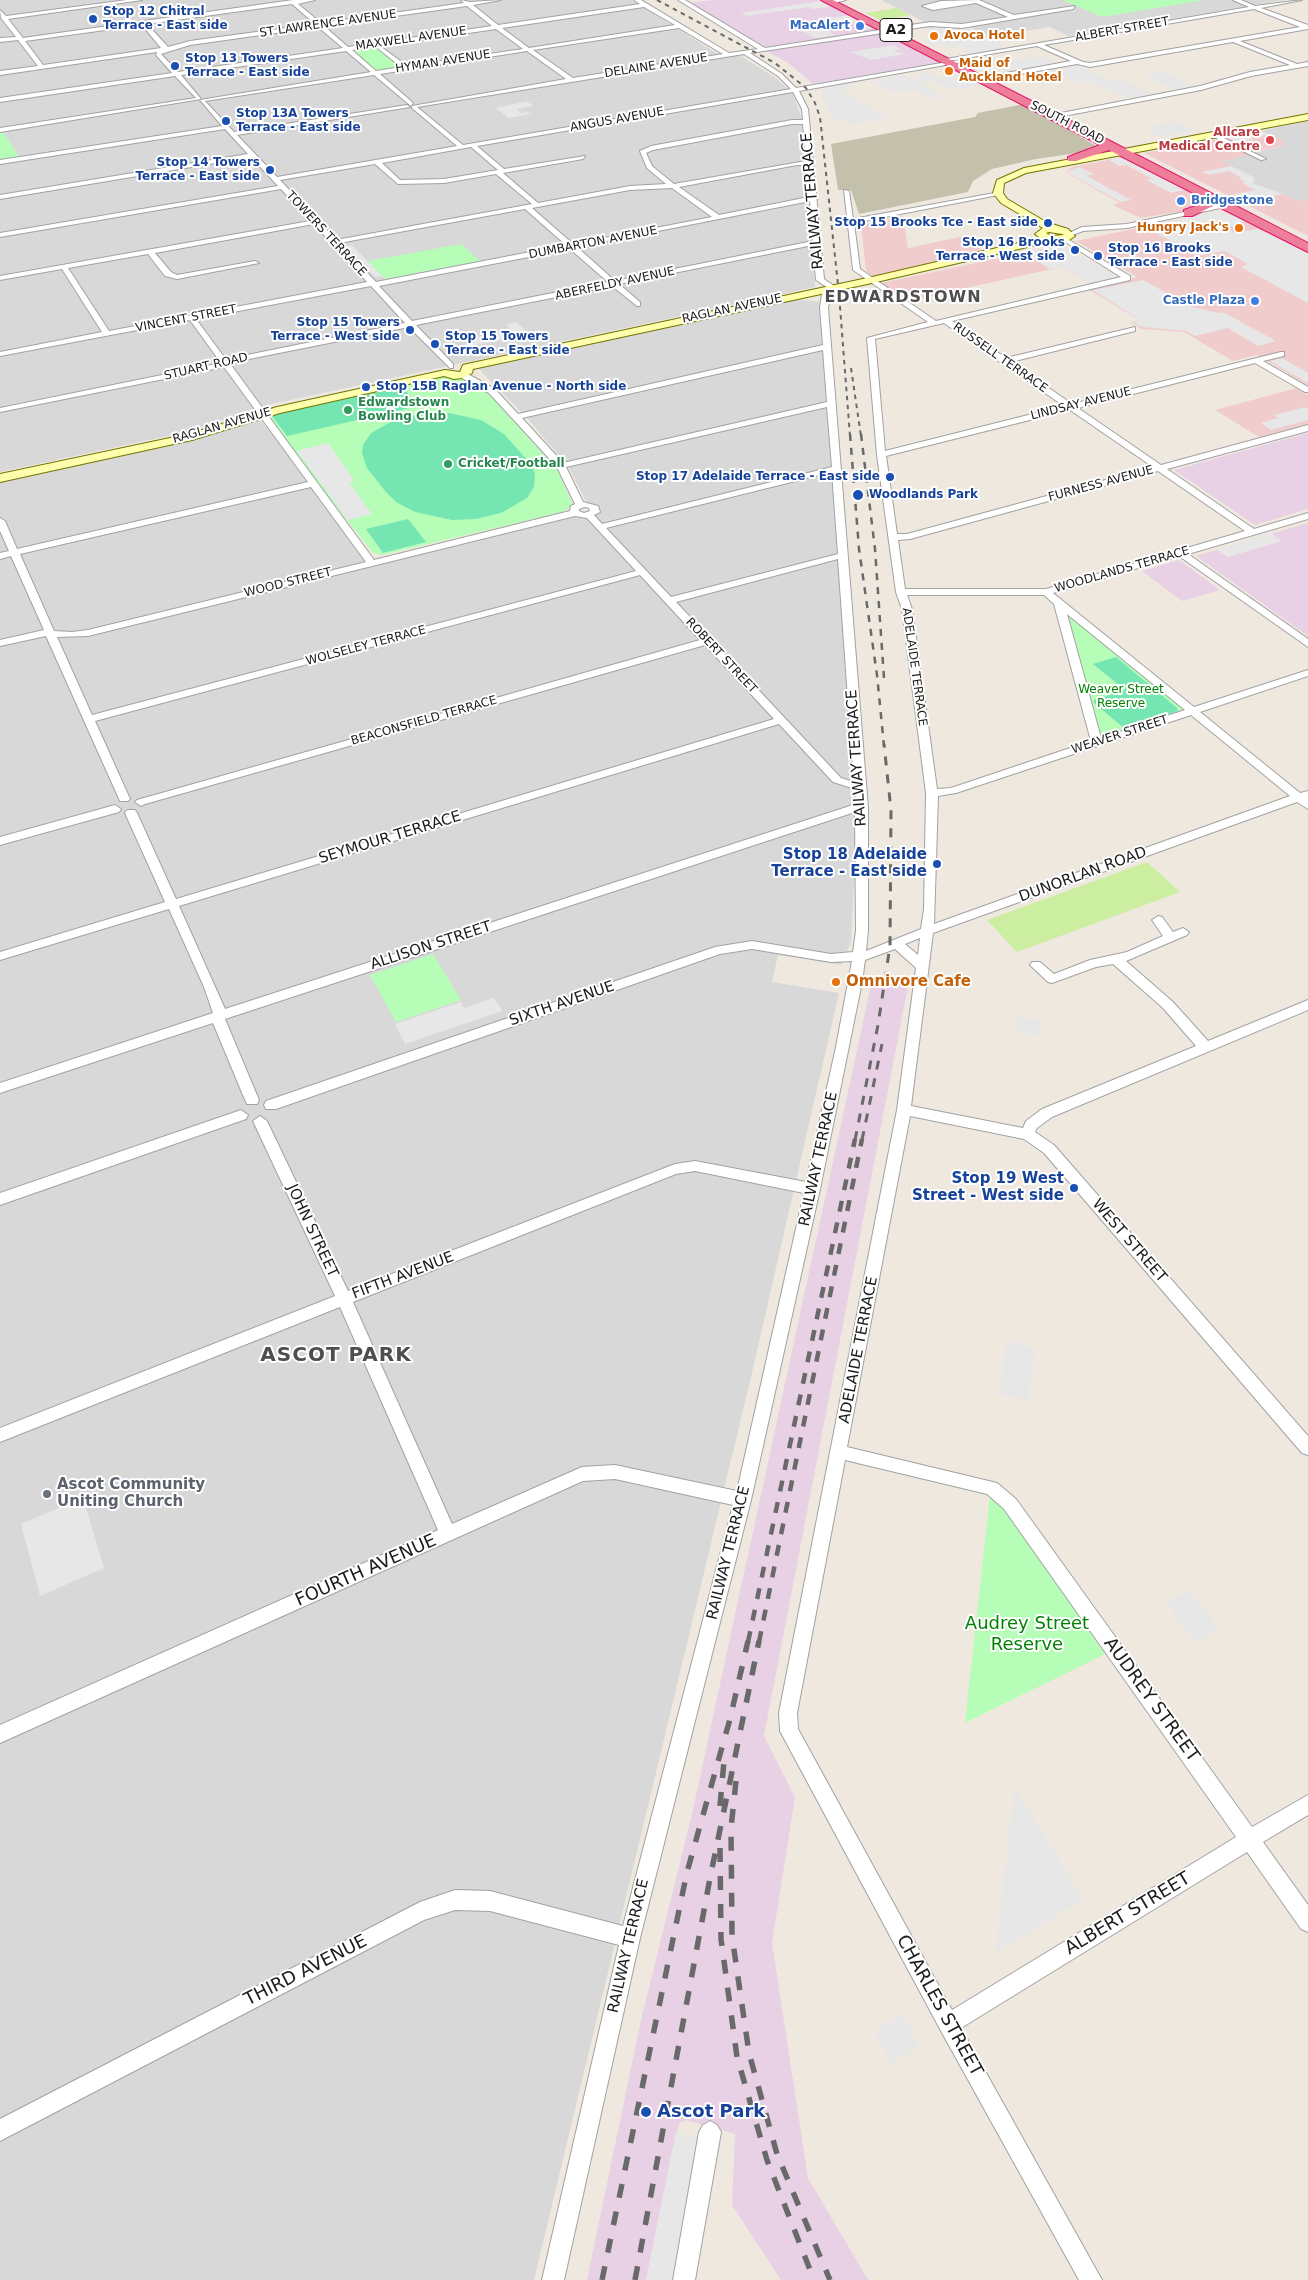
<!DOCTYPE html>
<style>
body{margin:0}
canvas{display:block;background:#eee8df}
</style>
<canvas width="1308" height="2280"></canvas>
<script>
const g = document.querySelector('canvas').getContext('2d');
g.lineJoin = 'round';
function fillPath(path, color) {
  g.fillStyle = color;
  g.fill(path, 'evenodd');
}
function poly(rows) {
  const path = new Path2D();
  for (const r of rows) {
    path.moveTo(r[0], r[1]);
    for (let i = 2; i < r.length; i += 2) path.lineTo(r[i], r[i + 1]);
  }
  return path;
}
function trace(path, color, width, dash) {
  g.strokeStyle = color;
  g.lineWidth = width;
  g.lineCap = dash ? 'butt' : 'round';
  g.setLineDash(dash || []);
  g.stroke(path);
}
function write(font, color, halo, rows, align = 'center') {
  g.font = font + ' "DejaVu Sans",sans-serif';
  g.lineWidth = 4;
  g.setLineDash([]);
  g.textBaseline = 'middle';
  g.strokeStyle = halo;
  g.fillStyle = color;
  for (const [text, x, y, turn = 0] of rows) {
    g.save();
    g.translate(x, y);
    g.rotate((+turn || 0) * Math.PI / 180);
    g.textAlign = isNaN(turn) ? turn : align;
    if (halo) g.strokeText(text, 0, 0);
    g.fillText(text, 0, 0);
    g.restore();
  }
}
fillPath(poly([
 [0,0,632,0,716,53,739,55,773,76,793,93,802,120,815,287,272,404,182,433,0,472],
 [881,0,1285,0,1069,36,1049,27,989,37,970,27,956,29,932,26],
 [1308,121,1308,199,1297,201,1272,189,1268,190,1251,182,1254,178,1220,161,1282,146,1286,142,1261,131],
 [796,299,819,302,857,820,851,942,841,965,778,955,772,982,839,993,751,1377,534,2280,0,2280,0,481,203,437,259,418,375,565,591,511,569,468,529,420,478,368]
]), '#d9d8d8');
fillPath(poly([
 [1261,131,1286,142,1282,146,1246,153,1249,155,1221,161,1255,178,1252,179,1256,181,1252,182,1267,190,1272,189,1297,201,1308,199,1308,236,1144,153],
 [1123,157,1198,194,1205,202,1197,209,1140,218,1113,205,1120,203,1065,172,1072,167],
 [1214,212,1241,216,1308,251,1308,385,1257,355,1233,361,1184,332,1142,329,1131,322,1139,320,1088,289,1137,277,1076,241],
 [903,216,908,248,960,237,987,253,874,277,866,271,861,225],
 [1062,245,1117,277,1089,283,1061,267,907,301,881,283],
 [1297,388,1308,395,1308,424,1259,437,1215,410]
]), '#f1cccd');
fillPath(poly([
 [713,0,822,0,879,29,765,48,690,3],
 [884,32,943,62,813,84,787,62,766,51],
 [1308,433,1308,509,1255,525,1174,470],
 [1308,523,1308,636,1196,556],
 [1179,560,1220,590,1182,601,1142,571],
 [872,981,908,986,764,1736,795,1797,772,1943,808,2178,868,2280,781,2280,732,2205,735,2134,686,2120,680,2123,676,2133,646,2280,587,2280,641,2020,692,1814]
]), '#e8d1e5');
fillPath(poly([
 [1024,104,1098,147,1098,150,1036,159,992,169,973,181,968,192,859,214,851,190,838,190,831,144,975,117,978,113]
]), '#c3c1ab');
fillPath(poly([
 [896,8,910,15,880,20,866,13],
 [1147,862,1180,892,1017,952,987,920]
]), '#cbeea0');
fillPath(poly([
 [1063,0,1204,0,1102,17],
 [375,45,406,68,377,73,348,49],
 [3,132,19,157,0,160,0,133],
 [461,244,480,261,385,279,368,261],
 [444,375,462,376,486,391,557,469,573,506,562,512,382,555,373,553,264,415],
 [1068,615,1184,709,1099,737],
 [433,954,461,1000,396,1022,370,975],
 [990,1495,1003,1506,1105,1654,965,1723]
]), '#b6feb7');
fillPath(poly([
 [402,387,419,406,287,436,272,416,275,414],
 [449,413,481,420,504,434,529,462,535,473,534,487,527,498,501,513,476,519,452,520,415,512,396,502,386,492,367,468,362,453,363,445,371,433,398,418,421,414],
 [408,519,426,542,383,553,366,529],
 [1116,657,1177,708,1178,711,1124,728,1094,703,1094,700,1125,690,1093,664]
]), '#75e5b2');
fillPath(poly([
 [820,1,831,7,813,9,808,7,747,16,741,13],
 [849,15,874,28,866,29,854,23,843,25,830,18],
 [808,21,835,35,816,38,789,24],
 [931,26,956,29,970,27,989,37,999,35,1007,40,998,42,1007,47,968,54,963,51,966,49,961,46,952,48,944,44,933,46,923,41,947,37,927,27],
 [893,45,901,49,893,51,905,54,871,60,850,52],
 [1042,56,1057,62,992,74,985,72,1016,67,1008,62],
 [1078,65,1112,81,1121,79,1152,94,1126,98,1089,81,1078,83,1051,69],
 [926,72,939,79,950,77,961,83,971,82,979,86,952,90,933,80,919,83,943,96,932,99,915,90,893,92,871,81,904,75,911,79,923,76,918,73],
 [1163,72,1194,86,1174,89,1144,75],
 [847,83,854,87,840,90,888,118,851,125,842,119,835,121,819,89],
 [527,101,533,106,516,109,521,113,527,112,531,114,509,118,496,108],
 [1174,122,1194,130,1163,137,1149,130,1153,129,1150,127],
 [1261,131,1271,135,1251,137,1253,139,1236,142,1227,137],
 [1123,157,1127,158,1187,189,1171,193,1146,180,1152,179,1127,165,1119,166,1109,160],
 [1231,166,1255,178,1252,179,1256,181,1252,183,1283,194,1245,202,1232,195,1255,190,1242,183,1245,182,1238,178,1241,177,1229,171,1209,175,1202,172],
 [1079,167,1094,174,1087,176,1131,200,1121,202,1066,172],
 [1214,212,1241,216,1245,220,1241,223,1226,228,1235,233,1258,229,1308,253,1308,303,1241,267,1248,264,1224,251,1198,256,1145,227],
 [352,245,382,276,375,277,346,247],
 [1062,245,1117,277,1089,283,1061,267,1050,269,1024,253],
 [1143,280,1192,307,1218,313,1223,312,1276,341,1258,346,1228,328,1195,336,1186,331,1142,327,1133,322,1140,320,1093,290],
 [517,322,529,334,471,346,464,340,511,330,506,324],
 [1282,358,1308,373,1308,383,1270,361],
 [1305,407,1308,410,1308,420,1271,430,1261,423,1278,418,1274,415],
 [328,443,355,481,349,482,372,514,348,520,297,451],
 [1271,533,1282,541,1228,557,1217,550],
 [494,998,502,1011,405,1044,395,1024,461,1002,464,1008],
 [1017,1017,1041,1021,1041,1036,1016,1031],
 [1006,1341,1019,1343,1035,1351,1028,1400,1001,1395],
 [83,1497,104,1568,40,1596,21,1524],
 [1190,1591,1219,1629,1196,1643,1166,1603],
 [1015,1786,1083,1899,995,1953],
 [903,2014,919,2046,891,2064,875,2032],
 [676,2132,699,2139,671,2280,646,2280]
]), '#e7e7e7');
const street = poly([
 [127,0,142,0,8,19,23,38,293,0,315,0,298,4,321,23,464,3,461,0,470,2,501,0,473,5,498,25,640,4,634,0,641,0,729,53,758,49,678,0,685,0,765,48,930,22,962,24,1008,17,976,3,933,10,922,6,941,1,979,0,1014,15,1075,6,1073,9,962,28,930,26,750,53,782,74,796,88,959,60,962,62,799,91,808,109,824,279,837,288,830,295,828,308,868,808,868,931,866,951,921,929,924,909,926,793,902,609,896,592,877,455,867,338,928,322,853,270,844,190,849,191,853,219,1000,192,998,195,854,223,860,269,936,321,1121,277,1062,240,1064,237,1130,276,1130,280,952,321,1006,358,1135,327,1135,331,1011,362,1072,404,1281,352,1284,352,1284,356,1263,361,1308,387,1308,392,1305,392,1255,363,1078,408,1161,465,1308,425,1308,431,1167,469,1254,529,1308,513,1308,519,1188,554,1308,639,1308,647,1179,556,1053,593,1194,707,1308,670,1308,676,1200,712,1300,793,1308,791,1308,809,1297,802,933,933,911,1106,1023,1128,1026,1121,1042,1109,1196,1046,1163,1008,1113,964,1096,967,1052,983,1048,982,1030,965,1032,962,1040,962,1054,974,1090,960,1127,952,1163,936,1152,920,1158,916,1162,917,1173,932,1183,928,1189,932,1187,935,1126,961,1173,1002,1208,1041,1308,1000,1308,1010,1052,1117,1037,1128,1035,1132,1054,1145,1308,1436,1308,1455,1302,1453,1044,1153,1024,1139,910,1116,847,1447,997,1483,1016,1499,1252,1827,1308,1795,1308,1815,1263,1842,1308,1905,1308,1932,1301,1929,1247,1852,961,2028,1102,2280,1079,2280,941,2031,780,1731,779,1713,897,1110,916,968,895,949,865,960,862,982,820,1189,751,1500,640,1938,564,2280,542,2280,619,1945,490,1911,455,1910,424,1920,0,2141,0,2119,420,1902,455,1890,490,1891,623,1926,733,1505,615,1479,583,1481,0,1743,0,1725,438,1530,340,1307,0,1442,0,1428,335,1296,253,1121,260,1116,267,1121,348,1291,675,1164,695,1161,806,1182,836,1047,852,961,831,962,752,949,720,954,276,1109,266,1109,264,1105,266,1101,715,947,752,941,831,954,853,952,856,931,855,812,225,1019,259,1100,257,1104,247,1104,245,1100,213,1023,0,1093,0,1083,213,1013,204,987,169,909,0,960,0,952,165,902,125,813,127,810,135,810,137,813,176,899,774,719,705,645,145,804,141,806,135,802,137,800,700,640,640,575,95,721,130,799,128,801,120,801,46,636,0,646,0,640,44,630,11,556,0,559,0,553,9,551,0,531,0,518,5,521,17,549,308,482,224,367,0,412,0,408,221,363,190,320,0,356,0,352,102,332,62,269,0,280,0,276,310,221,281,189,0,237,0,233,278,186,251,157,0,199,0,195,248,154,225,129,0,164,0,160,222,126,200,100,371,72,346,51,181,75,201,99,0,132,0,128,196,98,175,76,0,102,0,98,172,73,156,55,157,52,0,75,0,71,38,66,18,40,0,42,0,38,16,37,1,18,0,10,6,16,127,0],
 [292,4,315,24,190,41,168,47,147,24,292,4],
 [467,6,492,26,348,47,324,26,467,6],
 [644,7,675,25,529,48,502,28,644,7],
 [142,25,161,48,43,65,25,41,142,25],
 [318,27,343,48,178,72,161,54,190,45,318,27],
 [679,28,723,54,573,78,533,50,679,28],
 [496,29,523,49,407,66,380,46,496,29],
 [375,46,401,67,376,71,352,50,375,46],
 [527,51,566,79,412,106,412,108,457,146,277,177,237,135,410,107,407,105,234,132,205,101,374,75,411,106,413,103,380,74,527,51],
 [744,54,778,76,791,89,463,145,417,107,744,54],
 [793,92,802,109,803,120,792,120,651,146,640,151,647,168,666,184,630,186,538,203,503,173,583,159,585,156,504,169,477,146,793,92],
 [792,124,803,124,806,161,674,184,652,166,646,153,653,150,792,124],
 [471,147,498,170,444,179,400,180,382,163,471,147],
 [375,164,398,184,444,183,496,174,532,204,336,240,280,180,375,164],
 [797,165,807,165,809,197,719,215,679,187,797,165],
 [672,188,712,217,573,244,532,208,630,190,672,188],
 [810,201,813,241,615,281,577,247,810,201],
 [525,209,566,245,376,282,339,243,525,209],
 [314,224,367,282,109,331,68,268,148,254,165,276,177,279,259,263,255,261,177,275,171,272,155,253,314,224],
 [813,245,816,280,828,288,822,294,820,308,823,345,518,414,495,389,466,373,460,373,460,377,489,393,557,467,575,504,571,506,570,511,374,560,231,365,244,360,409,327,450,368,453,368,453,364,416,325,612,286,637,306,640,306,640,302,619,284,813,245],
 [570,249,608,282,412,321,379,286,570,249],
 [371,286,405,323,242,356,227,361,196,319,371,286],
 [944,323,1001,363,1064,406,885,451,875,339,944,323],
 [823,350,827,402,563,463,522,418,823,350],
 [827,407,832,467,602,524,594,515,600,512,598,506,583,502,566,467,827,407],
 [1070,410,1153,467,907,534,897,534,886,456,1070,410],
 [1158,471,1245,531,1046,589,905,589,898,540,910,539,1158,471],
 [832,472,838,554,671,597,606,528,832,472],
 [311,487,366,562,88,630,72,632,54,631,20,554,311,487],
 [585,507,589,508,590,511,584,513,579,511,579,509,585,507],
 [575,516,587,518,636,571,92,715,57,637,88,636,575,516],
 [838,559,854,782,841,778,676,602,838,559],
 [907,595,1044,595,1054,604,1091,741,951,788,937,789,912,609,907,595],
 [1067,614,1185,710,1101,738,1067,614],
 [1191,715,1290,796,934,924,938,796,956,793,1191,715],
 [779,724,833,782,855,789,856,804,225,1009,179,906,779,724],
 [920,938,918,955,905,944,920,938],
 [695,1171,804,1193,737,1491,615,1465,582,1467,452,1524,353,1302,676,1174,695,1171],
 [845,1460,987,1494,1004,1509,1236,1837,952,2010,798,1729,797,1713,845,1460],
 [833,0,846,0,830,4,827,2,833,0],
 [1233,0,1241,0,1255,6,1302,0,1261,8,1308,25,1308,29,1240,41,1297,64,1308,62,1308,66,1251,76,1201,90,1053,118,1051,115,1200,86,1250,72,1290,65,1233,42,1090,67,1077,64,981,81,979,78,1071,61,1037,46,949,61,946,59,1249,7,1233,0],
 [1254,9,1300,27,1090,63,1083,62,1044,45,1254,9],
 [1212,134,1216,134,1266,159,1261,160,1212,136,1212,134],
 [1237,201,1239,204,1127,228,1083,231,1070,236,1067,234,1082,227,1127,224,1237,201],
 [115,805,121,809,119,812,0,845,0,837,115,805],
 [241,1110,248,1115,246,1119,0,1205,0,1193,241,1110],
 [710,2121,717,2125,721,2132,695,2280,673,2280,699,2132,703,2125,710,2121]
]);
const secondary = poly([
 [1308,114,1308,120,1026,173,1004,183,1003,193,1007,199,1046,222,1068,229,1075,236,1066,242,1049,242,872,283,473,369,472,373,463,378,454,379,444,376,280,413,192,440,0,482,0,474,189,434,277,407,445,370,460,372,463,365,467,364,872,277,1040,238,1035,234,1043,228,1001,203,993,193,997,180,1024,168,1308,114],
 [1049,232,1062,234,1064,235,1051,236,1046,233,1049,232]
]);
const highway = poly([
 [821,0,833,0,1112,142,1308,243,1308,252,1215,205,1192,216,1184,216,1184,210,1204,203,1205,199,1109,150,1076,161,1068,161,1068,157,1100,145,821,0]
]);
trace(street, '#a2a2a2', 2);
trace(secondary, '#707500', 2);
trace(highway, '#e5146a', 2);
fillPath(street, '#fff');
fillPath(secondary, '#fffead');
fillPath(highway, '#ee7f9b');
trace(poly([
 [657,0,775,63,806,88,815,103,820,117,839,294,850,436],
 [851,368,861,436]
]), '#696969', 2, [4.5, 4.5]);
trace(poly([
 [850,434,859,549,877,675,884,746],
 [861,434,875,549,884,678]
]), '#696969', 2.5, [7, 7]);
trace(poly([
 [855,1140,878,1025,890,946,891,810,884,744],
 [862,1140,882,1044]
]), '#696969', 3, [9, 9]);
trace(poly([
 [748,1642,855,1139],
 [759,1642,862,1139]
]), '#696969', 4.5, [11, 11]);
trace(poly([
 [736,1781,731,1828,732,1936,749,2053,777,2154,830,2280],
 [720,1806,724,1761],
 [720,1848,721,1939,737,2057,767,2160,814,2280],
 [602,2280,687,1872,730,1719,748,1641],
 [635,2280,710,1878,759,1641]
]), '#696969', 5.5, [14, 14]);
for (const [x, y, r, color] of [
 [93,19,5,"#1a4fb4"],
 [860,26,5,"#3f7fe0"],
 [934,36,5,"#e8710a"],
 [175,66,5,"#1a4fb4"],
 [949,71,5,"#e8710a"],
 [226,121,5,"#1a4fb4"],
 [1270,140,5,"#e0444e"],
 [270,170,5,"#1a4fb4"],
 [1181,201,5,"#3f7fe0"],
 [1048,223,5,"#1a4fb4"],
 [1239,228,5,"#e8710a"],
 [1075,250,5,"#1a4fb4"],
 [1098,256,5,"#1a4fb4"],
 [1255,301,5,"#3f7fe0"],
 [410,330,5,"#1a4fb4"],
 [435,344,5,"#1a4fb4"],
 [366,387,5,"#1a4fb4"],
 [348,410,5,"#2e9e5b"],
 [448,464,5,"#2e9e5b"],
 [890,477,5,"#1a4fb4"],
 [858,495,6,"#1a4fb4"],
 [937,864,5,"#1a4fb4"],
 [836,982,5,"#e8710a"],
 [1074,1188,5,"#1a4fb4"],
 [47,1494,5,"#6b7280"],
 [646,2112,6,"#1a4fb4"]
]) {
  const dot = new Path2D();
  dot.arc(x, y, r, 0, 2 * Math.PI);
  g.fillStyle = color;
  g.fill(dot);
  trace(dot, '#fff', 2);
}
write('bold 12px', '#164399', '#fff', [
 ["Stop 12 Chitral",103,12],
 ["Terrace - East side",103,26],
 ["Stop 13 Towers",185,59],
 ["Terrace - East side",185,73],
 ["Stop 13A Towers",236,114],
 ["Terrace - East side",236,128],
 ["Stop 14 Towers",260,163,"right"],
 ["Terrace - East side",260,177,"right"],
 ["Stop 15 Brooks Tce - East side",1038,223,"right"],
 ["Stop 16 Brooks",1065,243,"right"],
 ["Terrace - West side",1065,257,"right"],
 ["Stop 16 Brooks",1108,249],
 ["Terrace - East side",1108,263],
 ["Stop 15 Towers",400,323,"right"],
 ["Terrace - West side",400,337,"right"],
 ["Stop 15 Towers",445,337],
 ["Terrace - East side",445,351],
 ["Stop 15B Raglan Avenue - North side",376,387],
 ["Stop 17 Adelaide Terrace - East side",880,477,"right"],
 ["Woodlands Park",869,495]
], 'left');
write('12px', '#1b1b1b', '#fff', [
 ["ST LAWRENCE AVENUE",328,24,-8],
 ["ALBERT STREET",1122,30,-10],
 ["MAXWELL AVENUE",411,39,-8],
 ["HYMAN AVENUE",443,62,-9],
 ["DELAINE AVENUE",656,66,-9],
 ["ANGUS AVENUE",617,120,-10],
 ["SOUTH ROAD",1067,123,27],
 ["TOWERS TERRACE",326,234,47],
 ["DUMBARTON AVENUE",593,243,-11],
 ["ABERFELDY AVENUE",615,284,-12],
 ["RAGLAN AVENUE",732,309,-12],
 ["VINCENT STREET",186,319,-11],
 ["RUSSELL TERRACE",1000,358,35],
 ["STUART ROAD",206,367,-13],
 ["LINDSAY AVENUE",1081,404,-14],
 ["RAGLAN AVENUE",222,426,-16],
 ["FURNESS AVENUE",1101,484,-15],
 ["WOODLANDS TERRACE",1122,570,-16],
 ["WOOD STREET",288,583,-14],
 ["WOLSELEY TERRACE",366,646,-15],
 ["ROBERT STREET",721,656,47],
 ["ADELAIDE TERRACE",914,667,82],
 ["BEACONSFIELD TERRACE",424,721,-16],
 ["WEAVER STREET",1120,735,-18]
]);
write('bold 12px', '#366cbe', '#fff', [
 ["MacAlert",850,26],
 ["Bridgestone",1191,201,"left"],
 ["Castle Plaza",1245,301]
], 'right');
write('bold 12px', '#c56008', '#fff', [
 ["Avoca Hotel",944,36],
 ["Maid of",959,64],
 ["Auckland Hotel",959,78],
 ["Hungry Jack's",1229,228,"right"]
], 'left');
write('bold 12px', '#be3a42', '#fff', [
 ["Allcare",1260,133],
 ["Medical Centre",1260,147]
], 'right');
write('bold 12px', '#27864d', '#fff', [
 ["Edwardstown",358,403],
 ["Bowling Club",358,417],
 ["Cricket/Football",458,464]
], 'left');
write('12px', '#028104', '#fff', [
 ["Weaver Street",1121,690],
 ["Reserve",1121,704]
]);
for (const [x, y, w] of [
 [896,30,32]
]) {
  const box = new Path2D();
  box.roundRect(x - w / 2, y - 11.5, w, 23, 4);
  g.fillStyle = '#fff';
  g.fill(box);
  trace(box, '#1b1b1b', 1);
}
write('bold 14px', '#1b1b1b', null, [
 ["A2",896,30]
]);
write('15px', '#1b1b1b', '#fff', [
 ["RAILWAY TERRACE",813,201,-95],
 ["RAILWAY TERRACE",857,758,-94],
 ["SEYMOUR TERRACE",390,838,-17],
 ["DUNORLAN ROAD",1083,875,-20],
 ["ALLISON STREET",431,946,-18],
 ["SIXTH AVENUE",562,1004,-19],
 ["RAILWAY TERRACE",819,1159,-78],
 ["JOHN STREET",312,1231,65],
 ["WEST STREET",1129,1241,49],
 ["FIFTH AVENUE",403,1276,-21],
 ["ADELAIDE TERRACE",859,1350,-79],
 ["RAILWAY TERRACE",729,1553,-76],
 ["RAILWAY TERRACE",629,1946,-77]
]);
write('bold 15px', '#164399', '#fff', [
 ["Stop 18 Adelaide",927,855],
 ["Terrace - East side",927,872],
 ["Stop 19 West",1064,1179],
 ["Street - West side",1064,1196]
], 'right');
write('bold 15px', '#c56008', '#fff', [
 ["Omnivore Cafe",846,982]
], 'left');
write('bold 15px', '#5b616d', '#fff', [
 ["Ascot Community",57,1485],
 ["Uniting Church",57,1502]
], 'left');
g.letterSpacing = '1px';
write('bold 16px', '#4e4e4e', '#fff', [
 ["EDWARDSTOWN",903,298]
]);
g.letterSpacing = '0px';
write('18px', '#1b1b1b', '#fff', [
 ["FOURTH AVENUE",366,1571,-24],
 ["AUDREY STREET",1151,1700,54],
 ["ALBERT STREET",1128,1914,-31],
 ["THIRD AVENUE",306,1971,-27],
 ["CHARLES STREET",939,2006,61]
]);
write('18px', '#028104', '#fff', [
 ["Audrey Street",1027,1624],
 ["Reserve",1027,1645]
]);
write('bold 18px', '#164399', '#fff', [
 ["Ascot Park",657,2112]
], 'left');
g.letterSpacing = '1px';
write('bold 20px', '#4e4e4e', '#fff', [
 ["ASCOT PARK",336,1356]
]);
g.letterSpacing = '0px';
</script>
